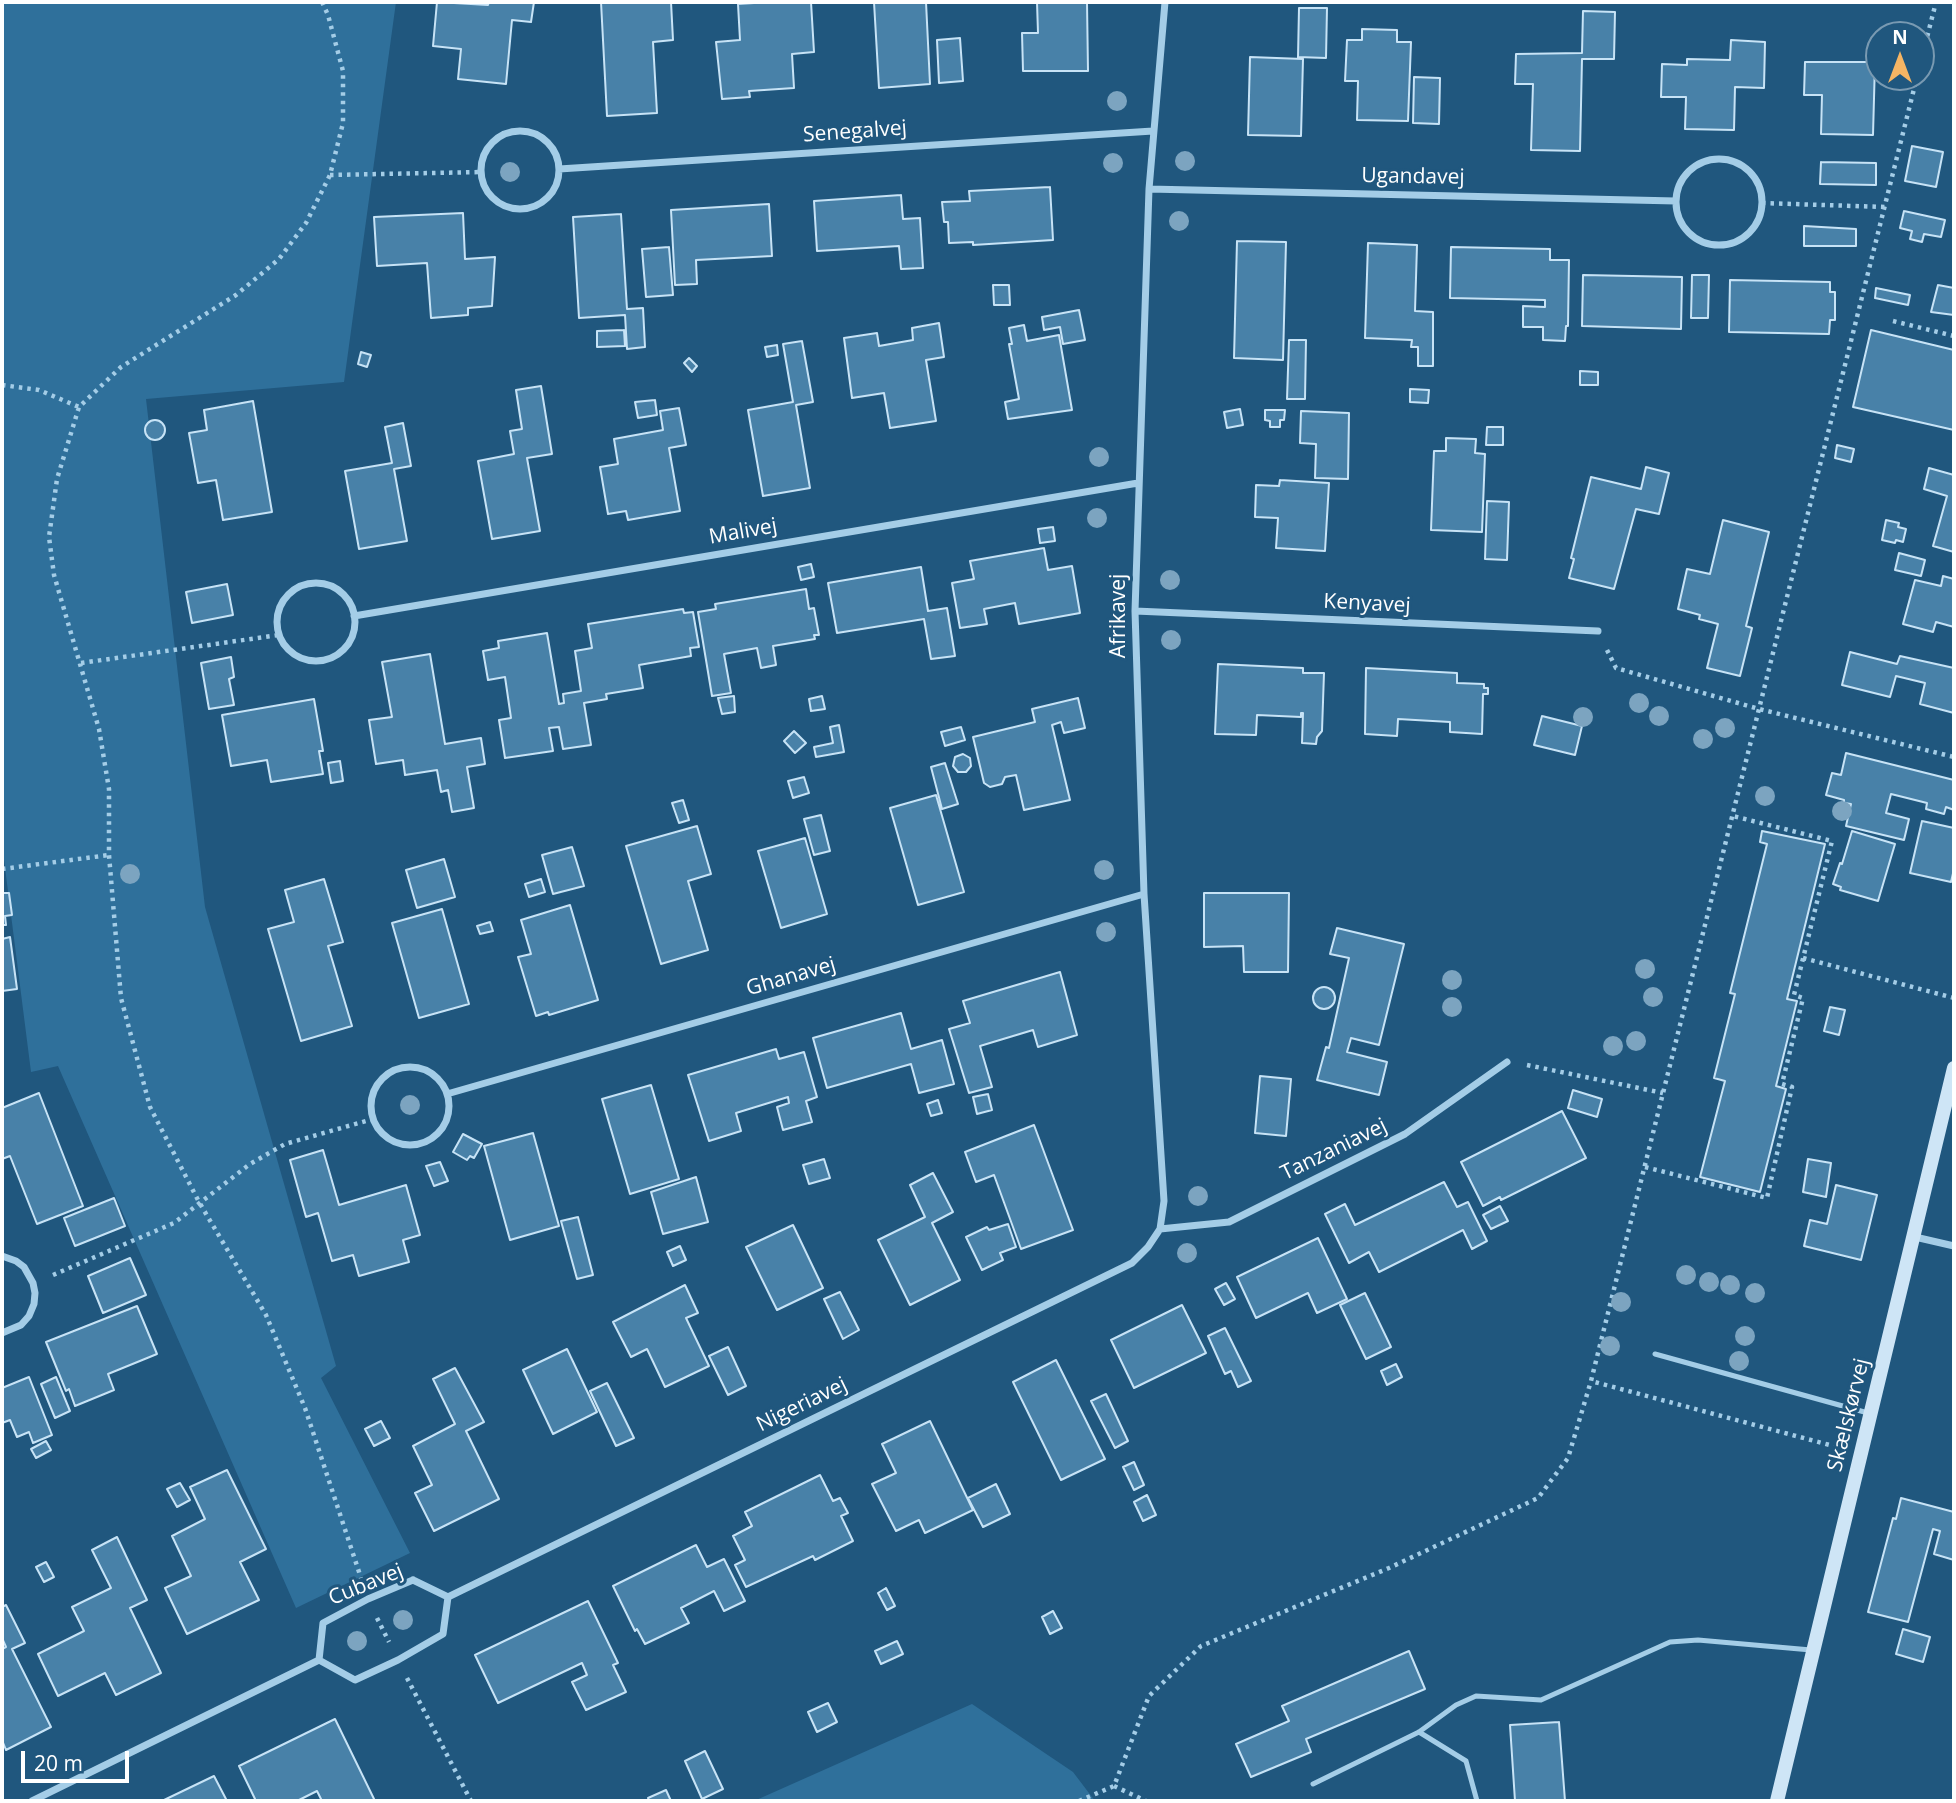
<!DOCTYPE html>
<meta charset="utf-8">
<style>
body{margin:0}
#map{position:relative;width:1956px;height:1803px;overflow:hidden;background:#20577e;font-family:"Open Sans",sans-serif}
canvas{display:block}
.frame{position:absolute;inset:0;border:4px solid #fff;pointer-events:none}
.north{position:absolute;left:1865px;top:21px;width:70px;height:70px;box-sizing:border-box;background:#20577e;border:2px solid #799ab2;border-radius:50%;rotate:0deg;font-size:19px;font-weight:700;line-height:28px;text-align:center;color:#fff}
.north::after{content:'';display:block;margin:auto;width:24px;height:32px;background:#f5b564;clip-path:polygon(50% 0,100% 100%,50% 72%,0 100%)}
.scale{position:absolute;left:21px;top:1751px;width:108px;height:32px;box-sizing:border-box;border:4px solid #fff;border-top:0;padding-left:9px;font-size:21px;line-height:24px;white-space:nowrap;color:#fff;-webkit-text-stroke:5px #20577e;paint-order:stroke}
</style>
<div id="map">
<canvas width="1956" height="1803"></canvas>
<div class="frame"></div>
<div class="north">N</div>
<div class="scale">20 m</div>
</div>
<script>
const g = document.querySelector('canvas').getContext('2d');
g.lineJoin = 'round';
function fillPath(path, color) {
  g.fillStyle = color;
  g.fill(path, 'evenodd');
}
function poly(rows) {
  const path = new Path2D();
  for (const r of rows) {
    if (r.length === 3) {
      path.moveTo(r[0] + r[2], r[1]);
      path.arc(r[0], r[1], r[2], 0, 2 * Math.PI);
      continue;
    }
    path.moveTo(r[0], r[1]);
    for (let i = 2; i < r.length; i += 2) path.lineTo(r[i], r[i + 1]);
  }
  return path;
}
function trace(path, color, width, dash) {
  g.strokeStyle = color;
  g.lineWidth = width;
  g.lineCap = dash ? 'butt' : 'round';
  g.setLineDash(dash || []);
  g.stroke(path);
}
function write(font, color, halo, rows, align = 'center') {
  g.font = font + ' "Open Sans",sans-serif';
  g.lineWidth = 6;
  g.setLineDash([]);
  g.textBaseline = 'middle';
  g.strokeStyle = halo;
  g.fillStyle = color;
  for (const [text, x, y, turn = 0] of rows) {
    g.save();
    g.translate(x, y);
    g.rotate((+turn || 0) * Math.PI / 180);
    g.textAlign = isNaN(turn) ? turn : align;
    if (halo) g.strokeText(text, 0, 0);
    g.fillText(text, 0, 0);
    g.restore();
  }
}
fillPath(poly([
 [2,2,396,2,344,382,146,399,205,907,336,1366,321,1378,410,1553,296,1608,58,1066,31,1072,2,844],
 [972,1704,1073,1772,1095,1801,754,1801]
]), '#2f709b');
const building = poly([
 [437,2,488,5,489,2,534,2,531,22,512,20,506,84,458,79,461,49,433,46,437,2],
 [601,2,671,2,673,40,653,42,657,113,607,116,601,2],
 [770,2,811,2,814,52,792,54,794,88,749,91,750,97,722,99,716,42,740,40,738,4,770,2],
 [874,2,926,2,930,84,879,88,874,2],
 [1037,2,1087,2,1088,71,1023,71,1022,33,1038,33,1037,2],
 [1299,8,1327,8,1326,58,1298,57,1299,8],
 [1583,11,1615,12,1614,59,1582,59,1580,151,1531,150,1533,84,1515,84,1516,54,1582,53,1583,11],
 [1362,29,1397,30,1397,42,1411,42,1408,121,1357,120,1358,81,1345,81,1347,40,1362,40,1362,29],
 [960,38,963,81,939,83,937,40,960,38],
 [1731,40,1765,42,1764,88,1735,87,1734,130,1685,129,1686,97,1661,97,1662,64,1687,65,1687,59,1730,60,1731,40],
 [1250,57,1303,59,1301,136,1248,135,1250,57],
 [1805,62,1875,62,1873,135,1821,134,1822,95,1804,95,1805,62],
 [1414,77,1440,78,1439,124,1413,123,1414,77],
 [1912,146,1943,152,1936,187,1905,181,1912,146],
 [1821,162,1876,163,1876,185,1820,184,1821,162],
 [1050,187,1053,240,973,245,973,242,949,243,948,222,944,222,942,202,970,201,969,191,1050,187],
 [901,195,903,219,920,218,923,268,901,269,899,246,817,251,814,201,901,195],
 [769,204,772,256,696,260,697,284,675,285,671,210,769,204],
 [1904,211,1945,220,1941,237,1924,234,1922,242,1910,239,1912,231,1900,228,1904,211],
 [463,213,465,259,495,257,492,306,468,308,468,315,431,318,427,263,377,266,374,217,463,213],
 [621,214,627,309,643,308,645,347,627,349,625,315,579,318,573,217,621,214],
 [1804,226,1856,229,1856,246,1804,246,1804,226],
 [1237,241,1286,242,1283,360,1234,358,1237,241],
 [1368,243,1417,245,1415,311,1433,312,1433,366,1418,366,1418,347,1411,347,1412,340,1365,338,1368,243],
 [669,247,673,295,646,297,642,249,669,247],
 [1451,247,1550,249,1550,260,1569,260,1568,326,1566,326,1565,341,1543,340,1543,327,1523,327,1523,306,1545,307,1545,300,1450,298,1451,247],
 [1583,275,1682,277,1681,329,1582,326,1583,275],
 [1692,275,1709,275,1708,318,1691,318,1692,275],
 [1730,280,1830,282,1830,292,1835,292,1835,320,1830,320,1829,334,1729,332,1730,280],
 [993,285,1009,285,1010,305,994,305,993,285],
 [1938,285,1954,288,1954,315,1931,312,1938,285],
 [1876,288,1910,295,1908,305,1875,298,1876,288],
 [1079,310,1085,340,1063,344,1060,327,1044,330,1042,317,1079,310],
 [939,323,944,357,926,360,936,421,890,428,884,393,852,398,844,338,877,333,879,346,913,340,912,328,939,323],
 [1024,325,1027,341,1059,335,1072,410,1008,419,1005,402,1019,399,1009,344,1012,344,1009,328,1024,325],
 [624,330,625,346,597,347,597,331,624,330],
 [1871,330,1954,350,1954,430,1853,407,1871,330],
 [1289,340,1306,340,1305,399,1287,399,1289,340],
 [802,341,813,402,796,405,810,488,763,496,748,410,793,402,783,344,802,341],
 [777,345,778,355,767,357,765,347,777,345],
 [361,352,371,355,367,367,358,364,361,352],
 [689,358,697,366,692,372,684,363,689,358],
 [1580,371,1598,372,1598,385,1580,385,1580,371],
 [541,386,552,454,527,458,540,531,492,539,478,461,514,454,510,431,522,429,516,390,541,386],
 [1410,389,1429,390,1428,403,1410,402,1410,389],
 [655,400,657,415,638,418,635,402,655,400],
 [253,401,272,512,223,520,216,480,198,483,189,433,207,430,204,410,253,401],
 [679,408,686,445,669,448,680,511,628,520,626,511,608,514,600,467,618,464,614,439,663,430,660,411,679,408],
 [1240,409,1243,425,1227,428,1224,412,1240,409],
 [1265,410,1285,410,1284,420,1280,420,1280,427,1270,427,1270,421,1265,420,1265,410],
 [1301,411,1349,413,1348,479,1315,478,1316,444,1300,443,1301,411],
 [155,430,10],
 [403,423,411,466,394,469,407,541,359,549,345,471,392,463,385,427,403,423],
 [1487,427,1503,427,1503,445,1486,445,1487,427],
 [1446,438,1476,439,1475,453,1485,454,1482,532,1431,530,1434,451,1446,451,1446,438],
 [1837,445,1854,449,1851,462,1835,458,1837,445],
 [1646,467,1669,473,1659,514,1636,509,1614,589,1569,578,1574,559,1571,558,1591,477,1641,489,1646,467],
 [1929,468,1954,475,1954,552,1933,546,1947,496,1924,489,1929,468],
 [1280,480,1329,483,1325,551,1276,548,1278,518,1255,517,1256,485,1279,486,1280,480],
 [1487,501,1509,502,1507,560,1485,559,1487,501],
 [1723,520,1769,532,1746,626,1752,628,1740,676,1707,668,1718,624,1699,619,1700,615,1678,609,1687,569,1710,574,1723,520],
 [1886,520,1899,523,1898,527,1906,529,1903,542,1896,540,1895,543,1882,540,1886,520],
 [1053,527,1055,541,1040,543,1038,529,1053,527],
 [1044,548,1048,570,1072,566,1080,613,1019,624,1015,603,984,609,987,624,960,628,952,583,974,579,970,561,1044,548],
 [1899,553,1925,560,1921,576,1895,570,1899,553],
 [811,564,814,577,801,580,798,567,811,564],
 [921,567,928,611,947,608,955,656,931,659,924,619,837,633,828,583,921,567],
 [1943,576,1954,579,1954,627,1936,622,1933,632,1903,624,1915,580,1941,586,1943,576],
 [227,584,233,615,192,623,186,592,227,584],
 [806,589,809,609,814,608,819,635,814,635,815,639,773,646,776,665,761,668,757,648,724,654,731,693,712,696,698,612,716,609,715,604,806,589],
 [683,609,684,613,693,612,699,647,690,648,691,656,639,665,643,688,606,694,607,699,584,703,591,745,563,749,559,727,549,728,553,751,505,758,499,720,511,718,505,677,488,680,483,651,499,648,498,641,547,633,559,704,564,703,563,694,581,691,575,651,592,648,588,624,683,609],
 [1850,652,1897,664,1900,656,1954,668,1954,713,1920,704,1925,683,1896,676,1890,697,1842,685,1850,652],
 [430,654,445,744,481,738,485,764,467,767,474,808,452,812,448,790,441,792,437,770,405,775,403,760,376,764,369,720,392,717,382,662,430,654],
 [231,657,234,677,229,679,234,705,209,709,201,663,231,657],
 [1218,664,1303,668,1303,673,1324,673,1322,731,1317,737,1316,744,1302,743,1303,713,1301,713,1301,717,1257,715,1256,735,1215,734,1218,664],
 [1366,668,1457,673,1457,683,1484,684,1484,688,1488,688,1488,694,1483,694,1482,734,1450,732,1450,722,1398,719,1397,736,1365,734,1366,668],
 [734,696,735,712,722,714,718,698,734,696],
 [822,696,825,709,811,711,809,699,822,696],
 [1078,698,1085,728,1064,733,1061,722,1052,725,1070,800,1024,810,1016,775,1005,777,1002,784,990,787,984,783,973,737,1035,722,1032,709,1078,698],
 [314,699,323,751,319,751,323,774,271,782,267,760,231,766,222,715,314,699],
 [1542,716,1582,726,1575,755,1534,745,1542,716],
 [839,725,844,752,816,757,814,747,833,743,830,727,839,725],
 [961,727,965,740,945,746,941,732,961,727],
 [794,731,806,743,795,753,784,741,794,731],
 [1846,753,1954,780,1954,810,1946,807,1944,814,1926,809,1927,803,1891,794,1886,813,1909,819,1904,840,1846,826,1851,804,1844,803,1844,800,1826,795,1832,773,1841,775,1846,753],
 [963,754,970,758,971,766,966,772,958,772,953,766,955,757,963,754],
 [340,761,343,781,331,783,328,763,340,761],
 [945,763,958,804,942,809,931,767,945,763],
 [804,777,809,793,793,798,788,781,804,777],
 [936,795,964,892,918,905,890,808,936,795],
 [683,800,689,820,679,823,672,803,683,800],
 [821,815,830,851,814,855,804,819,821,815],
 [1922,821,1954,828,1954,869,1951,882,1910,873,1922,821],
 [697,826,711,874,688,881,708,950,661,964,626,846,697,826],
 [1762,831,1825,844,1787,999,1797,1001,1776,1086,1786,1089,1760,1192,1700,1177,1725,1081,1714,1078,1735,994,1730,993,1767,844,1760,842,1762,831],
 [1852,831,1895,844,1878,901,1840,890,1841,887,1833,884,1840,863,1842,864,1852,831],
 [805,838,827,914,781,928,758,851,805,838],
 [572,847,584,886,553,894,542,855,572,847],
 [444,859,455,897,417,908,406,870,444,859],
 [324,879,343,942,328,946,352,1026,301,1041,268,929,294,922,285,890,324,879],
 [541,879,545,892,529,897,525,884,541,879],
 [2,893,9,893,12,915,5,916,6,925,2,925,2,893],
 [1204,893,1289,893,1288,972,1244,972,1243,946,1204,947,1204,893],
 [570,905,598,1000,549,1015,548,1012,536,1016,518,957,531,954,521,920,570,905],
 [442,909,469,1004,419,1018,392,923,442,909],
 [490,922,493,931,480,934,477,926,490,922],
 [1337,928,1404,944,1379,1045,1351,1038,1347,1052,1387,1062,1379,1095,1317,1080,1326,1047,1329,1048,1349,958,1330,954,1337,928],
 [10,937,17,989,2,991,2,939,10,937],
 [1060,972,1077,1035,1038,1047,1033,1030,980,1046,992,1087,969,1093,949,1029,970,1023,963,1001,1060,972],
 [1324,998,11],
 [1830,1007,1845,1010,1839,1035,1824,1031,1830,1007],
 [901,1013,911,1049,942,1040,954,1084,919,1093,911,1064,827,1088,813,1038,901,1013],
 [776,1049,779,1059,804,1052,817,1097,806,1101,812,1122,783,1130,777,1107,789,1103,788,1097,736,1113,741,1131,709,1141,688,1075,776,1049],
 [1260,1076,1291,1079,1286,1136,1255,1133,1260,1076],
 [651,1085,679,1179,630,1194,602,1099,651,1085],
 [1573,1090,1602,1099,1597,1117,1568,1108,1573,1090],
 [39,1093,83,1206,37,1224,10,1156,2,1159,2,1108,39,1093],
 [988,1094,992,1110,977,1114,973,1097,988,1094],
 [938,1100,942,1113,931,1116,927,1104,938,1100],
 [1562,1111,1586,1158,1501,1200,1500,1197,1483,1206,1461,1162,1562,1111],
 [1034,1125,1073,1230,1021,1249,994,1175,976,1182,965,1152,1034,1125],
 [533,1133,559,1226,510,1240,484,1146,533,1133],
 [463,1134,482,1144,474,1158,470,1156,467,1160,453,1152,463,1134],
 [323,1150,339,1205,406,1185,420,1235,403,1240,409,1262,359,1276,353,1255,332,1261,318,1213,306,1217,290,1160,323,1150],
 [824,1159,830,1178,809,1184,803,1165,824,1159],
 [1808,1159,1831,1163,1826,1197,1803,1192,1808,1159],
 [440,1162,448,1181,434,1186,426,1166,440,1162],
 [933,1173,953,1212,932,1223,960,1280,910,1305,878,1240,925,1217,910,1185,933,1173],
 [696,1177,708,1222,663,1234,651,1192,696,1177],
 [1444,1182,1457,1207,1468,1202,1487,1241,1472,1249,1463,1230,1379,1272,1369,1252,1349,1263,1325,1214,1345,1204,1355,1225,1444,1182],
 [1836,1185,1877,1195,1861,1260,1804,1246,1810,1220,1827,1224,1836,1185],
 [114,1198,125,1226,75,1246,64,1218,114,1198],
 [1500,1206,1508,1221,1491,1229,1483,1215,1500,1206],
 [578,1217,593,1275,577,1279,561,1221,578,1217],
 [1008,1224,1016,1247,1000,1253,1003,1260,982,1270,966,1237,987,1227,989,1230,1008,1224],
 [793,1225,823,1288,777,1310,746,1247,793,1225],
 [1318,1238,1347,1299,1317,1313,1308,1293,1256,1318,1237,1277,1318,1238],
 [680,1246,686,1260,673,1266,667,1252,680,1246],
 [130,1258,146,1295,103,1313,88,1276,130,1258],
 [1226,1283,1235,1299,1224,1305,1215,1289,1226,1283],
 [685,1285,698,1313,686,1318,709,1366,665,1387,647,1349,631,1357,613,1322,685,1285],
 [840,1292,859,1330,843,1339,824,1299,840,1292],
 [1365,1293,1391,1347,1366,1359,1340,1305,1365,1293],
 [1182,1305,1206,1353,1134,1388,1111,1340,1182,1305],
 [137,1306,157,1354,108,1374,114,1390,75,1406,69,1389,66,1391,46,1342,137,1306],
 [1225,1328,1251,1381,1238,1387,1231,1371,1225,1374,1208,1336,1225,1328],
 [728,1347,746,1386,728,1395,709,1356,728,1347],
 [567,1349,597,1412,553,1434,523,1370,567,1349],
 [1056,1360,1105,1459,1061,1480,1013,1382,1056,1360],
 [1396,1364,1402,1377,1387,1385,1381,1371,1396,1364],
 [455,1368,484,1422,466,1431,499,1499,434,1531,415,1493,432,1485,413,1446,455,1424,433,1379,455,1368],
 [29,1377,52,1435,33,1443,29,1432,17,1437,10,1420,2,1423,2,1388,29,1377],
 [56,1377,70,1411,55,1418,41,1384,56,1377],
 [607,1383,634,1438,616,1446,590,1391,607,1383],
 [1106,1394,1128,1441,1115,1448,1091,1401,1106,1394],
 [381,1421,390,1438,374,1446,365,1429,381,1421],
 [930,1421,973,1510,925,1533,919,1520,896,1531,872,1484,896,1473,882,1444,930,1421],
 [46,1441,51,1450,36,1458,31,1449,46,1441],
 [1134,1462,1144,1485,1134,1490,1123,1467,1134,1462],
 [227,1470,266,1549,240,1562,259,1600,187,1634,165,1588,191,1576,172,1536,205,1519,190,1487,227,1470],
 [820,1475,833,1501,840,1498,848,1513,841,1516,853,1541,815,1560,813,1556,746,1587,735,1565,745,1560,733,1536,752,1526,745,1512,820,1475],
 [180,1483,190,1500,177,1507,167,1489,180,1483],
 [996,1484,1010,1514,983,1527,968,1498,996,1484],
 [1147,1495,1156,1515,1143,1521,1134,1502,1147,1495],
 [1901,1498,1954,1512,1954,1560,1934,1554,1940,1531,1933,1529,1908,1622,1868,1612,1893,1518,1896,1519,1901,1498],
 [117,1537,147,1600,130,1608,161,1673,116,1695,105,1673,58,1696,38,1654,84,1631,72,1607,111,1588,92,1550,117,1537],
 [696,1545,707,1567,724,1559,745,1601,724,1611,714,1591,681,1608,689,1623,645,1644,637,1629,635,1631,613,1586,696,1545],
 [46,1562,54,1577,44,1582,36,1567,46,1562],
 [886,1588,895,1606,887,1610,878,1593,886,1588],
 [588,1601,618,1663,613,1665,626,1692,586,1710,572,1682,587,1675,582,1663,498,1703,475,1655,588,1601],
 [6,1605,25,1643,12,1649,51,1727,6,1750,2,1740,2,1649,6,1647,2,1638,2,1607,6,1605],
 [1053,1611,1062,1628,1050,1634,1042,1617,1053,1611],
 [1903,1629,1930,1637,1923,1662,1896,1654,1903,1629],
 [897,1641,903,1654,881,1664,875,1651,897,1641],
 [1409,1651,1425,1689,1306,1739,1311,1752,1251,1777,1236,1744,1289,1721,1282,1706,1409,1651],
 [828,1703,837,1722,817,1732,808,1712,828,1703],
 [335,1719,375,1801,322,1801,317,1791,297,1801,256,1801,239,1766,335,1719],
 [1559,1722,1565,1801,1515,1801,1510,1725,1559,1722],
 [705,1751,723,1789,702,1799,685,1761,705,1751],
 [214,1776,227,1801,162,1801,214,1776],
 [666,1790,671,1801,649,1801,648,1798,666,1790]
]);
fillPath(building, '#4881a8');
trace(building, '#c7e3f6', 2);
trace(poly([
 [322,2,328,15,343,71,343,123,330,175,306,223,279,259,236,295,121,367,79,407,57,479,49,537,54,575,99,729,109,789,109,855,121,998,150,1107,199,1202,266,1315,305,1408,361,1578],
 [1921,61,1936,2],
 [330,175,482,172],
 [1762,203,1885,207],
 [1893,321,1954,336],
 [2,385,39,390,79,407],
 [1607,650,1616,668,1759,709,1954,757],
 [81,663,279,635],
 [2,869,109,855],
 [1803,958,1954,998],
 [1527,1065,1663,1093],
 [1645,1167,1767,1198,1792,1087,1782,1084,1803,998,1794,995,1832,841,1733,816],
 [53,1275,174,1223,250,1164,285,1144,373,1119],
 [1837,1447,1591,1381,1917,77],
 [377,1618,389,1642],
 [407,1678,471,1801],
 [1114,1786,1146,1801],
 [1079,1801,1114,1786,1149,1696,1201,1646,1389,1568,1538,1498,1568,1458,1591,1381]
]), '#a4cde7', 4.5, [3.5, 5]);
trace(poly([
 [1655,1354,1868,1413],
 [1419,1732,1466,1761,1477,1801],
 [1313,1784,1419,1732,1456,1705,1476,1696,1541,1700,1670,1642,1698,1640,1811,1650]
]), '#a4cde7', 5);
trace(poly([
 [520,170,39],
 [1719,202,43],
 [559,169,1153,131],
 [1149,189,1676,201],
 [316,622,39],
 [1135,611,1598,631],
 [354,616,1138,483],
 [410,1106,39],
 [447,1094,1144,894],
 [1160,1229,1229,1222,1405,1134,1507,1062],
 [1915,1237,1954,1246],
 [2,1256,16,1261,24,1267,33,1283,35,1293,34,1304,29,1316,21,1325,2,1333],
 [413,1580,448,1597,443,1634,398,1660,355,1680,319,1660,323,1623,368,1599,413,1580],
 [448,1597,1132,1263,1148,1247,1160,1229,1164,1201,1144,894,1135,611,1149,189,1165,2],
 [32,1801,319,1660]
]), '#a4cde7', 7);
trace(poly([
 [1777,1801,1954,1068]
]), '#cee5f6', 14);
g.fillStyle = '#7ca4c0';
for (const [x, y] of [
 [1117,101],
 [1185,161],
 [1113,163],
 [510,172],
 [1179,221],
 [1099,457],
 [1097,518],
 [1170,580],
 [1171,640],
 [1639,703],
 [1659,716],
 [1583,717],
 [1725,728],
 [1703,739],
 [1765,796],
 [1842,811],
 [1104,870],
 [130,874],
 [1106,932],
 [1645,969],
 [1452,980],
 [1653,997],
 [1452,1007],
 [1636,1041],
 [1613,1046],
 [410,1105],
 [1198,1196],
 [1187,1253],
 [1686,1275],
 [1709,1282],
 [1730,1285],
 [1755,1293],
 [1621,1302],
 [1745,1336],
 [1610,1346],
 [1739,1361],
 [403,1620],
 [357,1641]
]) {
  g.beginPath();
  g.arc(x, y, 10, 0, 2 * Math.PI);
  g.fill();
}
write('21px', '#fff', '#20577e', [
 ["Senegalvej",855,132,-4],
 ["Ugandavej",1413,177,1],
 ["Malivej",743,532,-10],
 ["Kenyavej",1367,604,3],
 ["Afrikavej",1119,616,-90],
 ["Ghanavej",791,977,-16],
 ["Tanzaniavej",1334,1150,-26],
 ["Nigeriavej",802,1405,-26],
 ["Skælskørvej",1849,1415,-76],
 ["Cubavej",366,1585,-22]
]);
</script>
